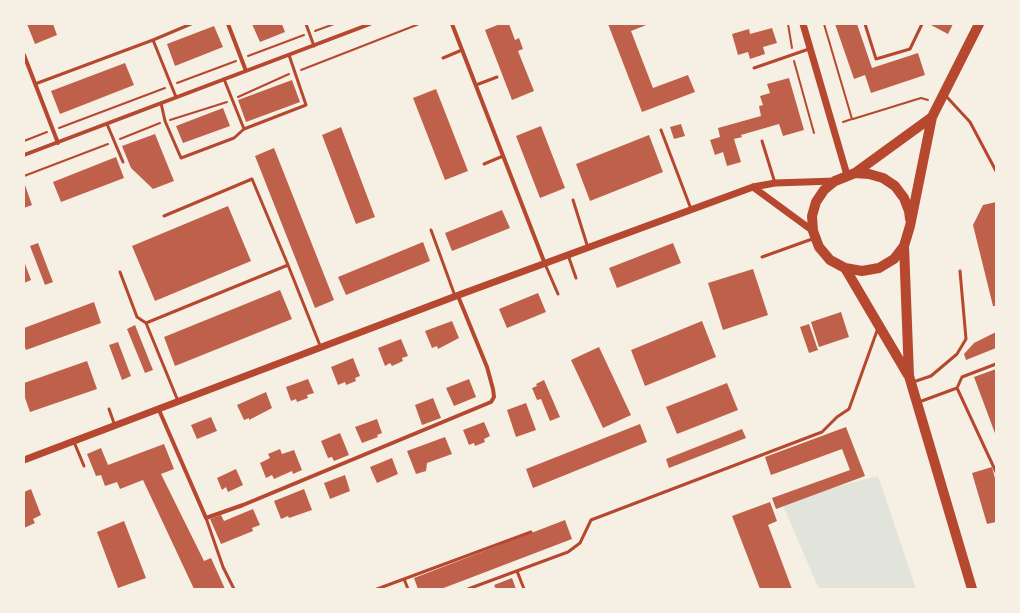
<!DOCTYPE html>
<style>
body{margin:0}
#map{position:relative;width:1020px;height:613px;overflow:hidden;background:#f6efe4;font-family:"DejaVu Sans",sans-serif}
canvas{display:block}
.frame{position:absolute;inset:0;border:25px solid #f6efe4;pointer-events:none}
</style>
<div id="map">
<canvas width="1020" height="613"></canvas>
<div class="frame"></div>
</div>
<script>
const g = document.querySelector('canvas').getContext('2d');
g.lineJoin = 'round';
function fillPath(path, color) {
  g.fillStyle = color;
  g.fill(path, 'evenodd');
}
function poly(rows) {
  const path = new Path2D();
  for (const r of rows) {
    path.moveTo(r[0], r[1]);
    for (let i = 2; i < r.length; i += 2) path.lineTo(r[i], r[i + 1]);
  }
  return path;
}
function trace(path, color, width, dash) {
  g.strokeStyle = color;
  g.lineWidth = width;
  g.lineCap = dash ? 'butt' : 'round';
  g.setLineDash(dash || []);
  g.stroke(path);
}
fillPath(poly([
 [878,476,916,589,819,589,781,501]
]), '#e2e4dc');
fillPath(poly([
 [27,24,53,24,57,35,35,44],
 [252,24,282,24,285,32,260,42],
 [500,24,509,24,515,40,519,38,523,49,518,51,534,91,512,100,485,30],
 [608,24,649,24,631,31,653,88,688,75,695,92,642,112],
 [835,24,857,24,872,68,918,53,925,75,871,93,865,75,854,79],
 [929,24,953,24,948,34],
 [214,26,223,47,175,66,167,44],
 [772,28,777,43,763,47,765,54,750,59,748,52,738,55,732,34,749,29,750,34],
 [125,63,134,85,60,114,51,91],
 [789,78,804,130,783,136,779,124,741,135,742,137,734,139,741,162,727,166,723,152,715,155,710,140,720,137,718,128,761,116,759,106,763,105,760,96,770,93,767,84],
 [292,80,300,102,246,122,238,100],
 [436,89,468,171,445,180,413,98],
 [223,108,230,126,183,143,176,126],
 [681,124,685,136,674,139,670,127],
 [541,126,565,188,540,198,516,136],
 [341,127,375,217,356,224,322,135],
 [155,134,174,181,153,189,131,168,122,146],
 [649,135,663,172,590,201,576,164],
 [274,148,334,300,315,308,255,156],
 [116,157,124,178,61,202,53,182],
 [25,185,32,205,24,208,24,186],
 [996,202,996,306,993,306,973,225,983,205],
 [228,206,251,261,155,301,132,246],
 [502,210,510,228,452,251,445,233],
 [423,242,430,261,346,295,338,277],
 [38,243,53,282,45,285,30,246],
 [673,243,681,263,617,288,609,268],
 [24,261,31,280,24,283],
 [753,269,768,315,723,330,708,283],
 [280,290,292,319,175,366,164,337],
 [538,293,546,312,507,328,499,309],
 [94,302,101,323,26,350,24,345,24,328],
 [841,312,849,337,819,347,811,322],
 [452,321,459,338,438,349,437,346,432,348,425,331],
 [702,321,716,357,645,386,631,350],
 [809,324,818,350,809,353,800,327],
 [135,325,153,370,145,373,127,329],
 [996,332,996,348,966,360,964,354,974,343],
 [401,339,408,356,402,358,403,361,392,366,390,363,385,366,378,348],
 [118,342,131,376,122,380,109,345],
 [599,347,631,415,603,428,571,360],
 [353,358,360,376,355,378,356,381,346,385,345,382,338,385,331,367],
 [87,361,97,389,30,412,24,395,24,383],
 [996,369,996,436,974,377],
 [308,379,314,393,307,395,308,398,297,402,296,399,291,401,286,387],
 [469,379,476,397,454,406,446,388],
 [544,380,560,417,550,421,541,399,537,400,532,388,537,386,536,384],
 [727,383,738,410,677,434,666,407],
 [266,392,272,408,249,420,249,418,244,420,237,405],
 [433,398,441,418,422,425,415,405],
 [526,403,536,430,516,437,507,410],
 [211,417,217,431,197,439,191,425],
 [377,419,382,433,377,435,378,437,362,443,355,427],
 [484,422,490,436,484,439,485,442,475,446,474,443,469,445,463,430],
 [640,424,647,442,533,488,526,469],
 [846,427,865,476,776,509,772,498,850,470,842,449,771,475,765,457],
 [742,429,746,438,669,468,666,459],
 [340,433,349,455,334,461,332,457,328,458,321,441],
 [445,437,452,454,427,463,426,471,416,474,407,451],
 [164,444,174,469,161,474,204,561,211,558,225,589,194,589,143,480,120,489,117,482,105,486,101,475,96,476,87,454,101,448,108,465],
 [280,449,282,454,294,450,302,470,293,474,292,471,274,479,272,475,266,478,260,463,270,458,268,454],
 [392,458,398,474,377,483,370,467],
 [992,467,996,482,996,522,987,524,972,473],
 [236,469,243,485,228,492,226,487,222,490,217,478],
 [345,475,350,491,330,499,324,483],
 [31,489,41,515,33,519,35,523,24,528,24,492],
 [304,489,312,510,289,518,288,516,281,519,274,501],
 [770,502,777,521,768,525,792,589,760,589,732,516],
 [253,509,260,525,252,528,253,531,221,544,210,519,221,515,224,521],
 [565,520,572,539,441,589,418,589,414,578],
 [124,521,146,578,118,588,97,532],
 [512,578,516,589,496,589,494,585]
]), '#bf614a');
trace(poly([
 [788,24,792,48],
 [824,24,852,119,843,122],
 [315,31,334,24],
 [248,56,304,35],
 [794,61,814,133],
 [301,70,419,24],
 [177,83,236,61],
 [238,97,289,74],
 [853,119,921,98,928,100],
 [170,120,227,102],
 [59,128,165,88],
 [120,139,160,123],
 [24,141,47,132],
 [24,176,108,144]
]), '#b5482f', 2);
trace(poly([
 [306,24,314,46],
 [865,24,876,59,910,49,922,24],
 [153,40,191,24],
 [443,58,462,50],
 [754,68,809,49],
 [224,79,244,129,306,105,289,55],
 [35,84,153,40,176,97],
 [476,85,497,77],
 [945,95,970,122,996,171],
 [161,103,165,121,181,158,234,138,244,129],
 [107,124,123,162],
 [661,130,691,209],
 [762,141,775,183],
 [484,164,503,156],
 [573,200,588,248],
 [164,216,252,179,288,265],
 [431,230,455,296],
 [568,255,576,278],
 [762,257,815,238],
 [545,264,558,294],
 [120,272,137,317,146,323],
 [996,364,962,377,957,388,996,472],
 [913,382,931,376,957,354,966,339,960,271],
 [178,401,146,323,288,265,321,348],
 [919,402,957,388],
 [109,409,115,426],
 [74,442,84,466],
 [206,518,223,567,234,589],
 [517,571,524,589],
 [404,579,408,589],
 [377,589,531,532],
 [468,589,568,552,580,543,591,520,822,432,837,417,849,409,878,328]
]), '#b5482f', 3);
trace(poly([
 [228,24,246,71],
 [452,24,545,264],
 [24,55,58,143],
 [24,155,370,24],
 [159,410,206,518,243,505,491,402,494,397,493,389,487,367,458,296]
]), '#b5482f', 4);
trace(poly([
 [803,24,847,175],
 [753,187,813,231],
 [24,460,456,296,753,187,775,183,835,181]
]), '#b5482f', 7);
trace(poly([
 [855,173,932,117],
 [904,246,894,259,879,268,862,271,845,268,830,260,819,247,813,231,812,216,816,202,824,190,835,181,855,173,869,174,883,178,895,186,904,198,909,211,910,219],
 [845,268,908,375],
 [972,589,909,376,904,246,910,226,932,117,979,24]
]), '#b5482f', 10);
</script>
